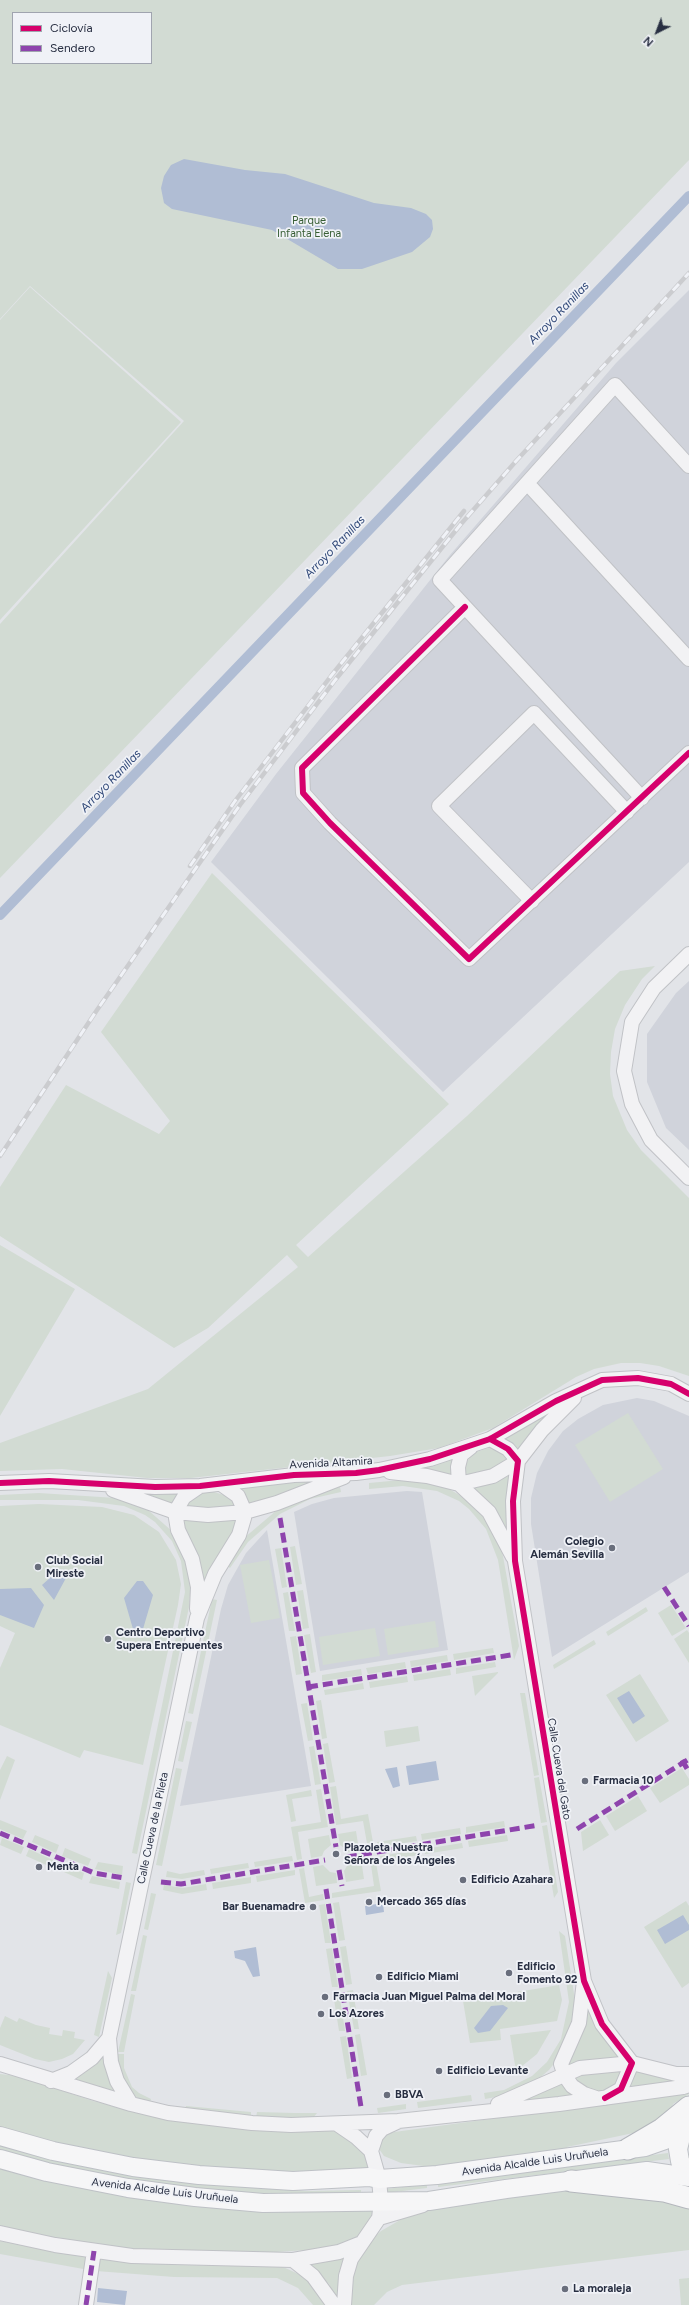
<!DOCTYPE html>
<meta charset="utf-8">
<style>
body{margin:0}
#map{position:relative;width:689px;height:2305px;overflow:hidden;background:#e2e4e8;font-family:Figtree,sans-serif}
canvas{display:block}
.legend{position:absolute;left:12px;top:12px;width:140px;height:52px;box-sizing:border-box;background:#f0f2f7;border:1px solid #a0a4af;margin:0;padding:5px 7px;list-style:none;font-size:12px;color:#282f42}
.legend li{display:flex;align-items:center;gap:8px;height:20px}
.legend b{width:20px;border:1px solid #a0a4af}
.north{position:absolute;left:637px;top:12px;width:40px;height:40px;-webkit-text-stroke:3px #f0f2f7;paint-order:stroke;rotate:222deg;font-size:11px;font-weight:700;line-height:16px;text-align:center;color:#282f42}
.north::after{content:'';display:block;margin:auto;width:14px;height:18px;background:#282f42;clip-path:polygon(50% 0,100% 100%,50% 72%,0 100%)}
</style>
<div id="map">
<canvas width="689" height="2305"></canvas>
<ul class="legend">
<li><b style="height:5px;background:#d6006c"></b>Ciclovía</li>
<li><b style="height:5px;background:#8e44ad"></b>Sendero</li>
</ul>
<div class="north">N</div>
</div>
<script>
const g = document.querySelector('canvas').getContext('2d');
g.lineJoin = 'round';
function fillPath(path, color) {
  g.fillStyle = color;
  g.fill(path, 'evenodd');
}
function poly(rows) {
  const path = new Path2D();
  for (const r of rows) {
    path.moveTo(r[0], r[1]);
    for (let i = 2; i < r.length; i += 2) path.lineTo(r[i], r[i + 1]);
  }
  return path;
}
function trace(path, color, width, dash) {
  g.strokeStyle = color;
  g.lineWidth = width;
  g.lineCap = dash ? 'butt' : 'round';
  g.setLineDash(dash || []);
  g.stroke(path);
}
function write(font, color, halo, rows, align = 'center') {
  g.font = font + ' Figtree,sans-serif';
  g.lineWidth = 3.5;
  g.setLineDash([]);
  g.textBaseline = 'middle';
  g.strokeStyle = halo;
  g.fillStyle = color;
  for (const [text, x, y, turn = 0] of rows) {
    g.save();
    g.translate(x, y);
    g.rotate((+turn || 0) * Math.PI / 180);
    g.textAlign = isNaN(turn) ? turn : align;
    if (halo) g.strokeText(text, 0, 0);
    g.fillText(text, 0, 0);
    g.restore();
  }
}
fillPath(poly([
 [689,290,689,862,443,1092,211,862,276,774,450,555,616,363],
 [689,981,689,1150,666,1128,647,1082,647,1034,676,993],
 [637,1398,654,1401,689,1416,689,1572,552,1657,531,1524,531,1498,537,1473,548,1451,563,1431,578,1419,603,1405],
 [407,1491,422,1492,448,1650,320,1671,294,1512,312,1504,334,1498],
 [267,1530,311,1786,180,1806,221,1609,228,1585,246,1553]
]), '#d0d3db');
fillPath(poly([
 [0,0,689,0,689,160,0,878,0,624,184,421,30,286,0,319],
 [13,13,151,13,151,63,13,63],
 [30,287,181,422,0,620,0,320],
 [212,873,449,1104,296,1245,308,1257,467,1116,620,971,655,966,642,979,625,1005,615,1029,611,1052,610,1074,613,1096,627,1130,641,1150,689,1198,689,1376,659,1366,640,1363,621,1363,594,1369,576,1377,493,1428,439,1448,390,1456,191,1478,147,1478,62,1469,0,1471,0,1443,148,1389,298,1267,287,1255,208,1328,174,1348,0,1236,0,1187,66,1085,159,1134,170,1121,101,1032],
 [0,1245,75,1289,0,1416],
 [547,1412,549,1414,520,1452,505,1439],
 [628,1413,663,1469,610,1502,575,1445],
 [491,1447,503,1452,510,1460,493,1470,465,1476,465,1465,473,1453],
 [454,1458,452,1476,417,1469],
 [513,1472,510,1536,470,1488],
 [313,1479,313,1481,283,1494,248,1506,237,1487],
 [401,1480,413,1480,444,1486,461,1496,482,1514,501,1548,503,1556,519,1646,514,1660,498,1560,486,1529,469,1509,459,1501,437,1491,403,1486,369,1489,369,1483],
 [340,1487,341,1492,310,1499,280,1514,248,1542,230,1568,226,1565,244,1538,277,1510,329,1488],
 [138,1491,179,1492,173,1505],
 [211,1491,227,1496,237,1506,235,1508,186,1508,188,1502,203,1492],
 [39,1493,116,1498,148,1510,173,1532,186,1557,191,1582,189,1607,137,1854,132,1853,185,1592,181,1561,172,1541,155,1522,145,1515,124,1506,78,1500,0,1500,0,1495],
 [39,1504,102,1507,134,1515,159,1532,176,1560,181,1584,178,1605,143,1765,84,1750,80,1758,0,1725,0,1668,15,1633,0,1626,0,1506],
 [183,1519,237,1519,237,1523,205,1587,198,1558,184,1528],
 [295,1546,302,1584,296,1585,290,1547],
 [281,1548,287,1587,282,1588,275,1549],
 [269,1560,280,1618,251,1623,240,1565],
 [303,1590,309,1628,303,1629,297,1591],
 [288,1592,295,1631,289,1631,283,1593],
 [212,1599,217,1600,193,1714,188,1713],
 [671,1605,686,1628,672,1636,658,1613],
 [646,1607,648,1611,608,1636,606,1632],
 [435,1621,439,1647,388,1655,384,1629],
 [375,1628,380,1656,323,1665,319,1637],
 [687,1630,689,1633,689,1663,674,1639],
 [310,1634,316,1672,311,1673,304,1635],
 [296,1636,302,1674,296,1675,290,1637],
 [594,1640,596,1644,554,1669,553,1665],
 [493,1648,494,1653,454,1660,453,1654],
 [447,1655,448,1661,411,1667,410,1661],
 [405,1662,406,1668,368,1674,366,1668],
 [495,1662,496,1667,456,1674,456,1668],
 [361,1669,362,1675,322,1681,322,1675],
 [450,1669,451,1675,414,1681,413,1675],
 [498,1672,498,1673,475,1696,472,1676],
 [640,1674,669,1721,636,1742,606,1695],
 [407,1676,408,1682,370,1688,369,1682],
 [363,1683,364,1689,325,1695,324,1690],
 [520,1693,525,1693,539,1775,534,1776],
 [321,1700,327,1738,322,1739,316,1701],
 [307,1703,313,1740,308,1741,301,1704],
 [186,1721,192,1722,183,1762,178,1761],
 [418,1726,420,1741,386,1747,384,1731],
 [328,1743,335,1782,329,1783,323,1744],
 [314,1746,321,1784,315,1785,309,1747],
 [7,1756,15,1760,0,1800,0,1770],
 [176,1768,182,1769,162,1866,156,1865],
 [682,1768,689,1779,689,1785,660,1803,650,1788],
 [539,1777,547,1822,541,1823,534,1778],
 [336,1786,341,1819,368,1814,374,1848,368,1849,363,1821,336,1825,330,1787],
 [321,1789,328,1827,298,1832,302,1859,297,1860,291,1827,321,1822,316,1790],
 [311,1790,312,1796,292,1799,296,1821,291,1822,286,1795],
 [638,1796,647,1811,615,1831,606,1816],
 [0,1820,27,1831,23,1839,0,1829],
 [600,1820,609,1835,583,1851,581,1832],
 [504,1821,505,1827,466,1833,466,1827],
 [547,1825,558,1892,554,1898,542,1826],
 [460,1828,461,1834,422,1840,421,1834],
 [356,1831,359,1850,349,1852,340,1845,338,1834],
 [35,1835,59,1845,56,1853,32,1842],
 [329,1835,331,1845,324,1851,322,1856,311,1858,308,1839],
 [507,1835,508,1841,469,1847,468,1841],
 [416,1836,417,1841,378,1847,377,1842],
 [2,1838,24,1847,21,1854,0,1845],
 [462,1843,463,1848,425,1854,424,1849],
 [65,1848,91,1859,88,1866,62,1856],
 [29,1849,53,1860,51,1867,26,1856],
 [418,1850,419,1855,381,1861,380,1856],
 [292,1856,293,1861,255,1867,254,1862],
 [375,1857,381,1891,332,1898,332,1893,374,1886,370,1858],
 [361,1859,364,1879,346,1882,344,1871,350,1861],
 [98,1862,123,1866,122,1875,95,1869],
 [60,1863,84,1873,82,1880,57,1869],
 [248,1863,249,1868,211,1874,210,1869],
 [323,1865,330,1872,336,1873,337,1883,316,1886,313,1867],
 [304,1868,309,1897,323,1894,324,1900,305,1903,299,1869],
 [204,1870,205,1875,182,1879,166,1877,167,1871,180,1874],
 [295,1870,295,1875,257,1882,256,1876],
 [92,1876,120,1882,119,1889,89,1883],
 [251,1877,251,1883,213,1889,212,1883],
 [126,1882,131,1883,121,1933,116,1935],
 [206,1884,207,1890,182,1894,163,1890,164,1885,183,1888],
 [151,1893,156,1894,148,1930,144,1929],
 [686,1901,689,1906,689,1983,682,1988,644,1927],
 [339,1902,345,1940,339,1941,333,1903],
 [325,1904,331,1943,325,1943,319,1905],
 [559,1931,565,1936,575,2000,574,2019,560,2056,549,2070,536,2081,507,2095,485,2099,484,2093,504,2090,532,2076,547,2062,561,2039,569,2002],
 [143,1935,147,1936,136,1991,131,1991],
 [346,1946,352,1984,346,1985,340,1947],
 [332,1948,338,1987,332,1987,326,1949],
 [108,1971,112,1978,99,2037,94,2035],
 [559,1985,562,2000,557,2021,500,2029,501,2040,470,2043,463,2001],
 [353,1990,359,2029,354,2029,347,1991],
 [339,1992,345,2031,339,2031,333,1993],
 [131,1994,135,1995,124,2052,118,2052],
 [588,2006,623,2057,568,2067,567,2065,583,2032],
 [5,2016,17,2022,19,2018,36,2025,50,2028,49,2034,62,2036,63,2030,75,2032,74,2038,85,2040,73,2054,62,2059,49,2062,35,2059,0,2045,0,2028],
 [551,2030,537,2054,516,2071,510,2035],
 [360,2034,367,2075,361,2076,355,2035],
 [346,2036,352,2078,347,2079,340,2037],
 [117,2054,124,2054,124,2068,132,2087,139,2093,151,2099,150,2104,136,2097,122,2080],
 [102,2056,106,2057,109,2079,116,2094,69,2080,83,2074],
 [626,2070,623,2078,608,2092,587,2091,573,2077,590,2073],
 [636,2071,688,2079,629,2090],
 [0,2074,18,2076,93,2101,169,2119,333,2131,348,2137,364,2153,372,2171,263,2172,155,2162,44,2141,0,2128],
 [562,2081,573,2096,519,2102],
 [688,2092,689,2094,673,2104,671,2111,643,2131,567,2147,567,2151,431,2167,401,2163,384,2156,379,2149,378,2143,387,2133],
 [471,2095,472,2101,418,2108,417,2102],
 [406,2104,406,2109,378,2113,377,2108],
 [186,2106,251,2112,251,2117,185,2111],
 [257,2112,295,2113,317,2113,313,2118,294,2119,256,2118],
 [0,2145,193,2183,306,2191,361,2190,361,2195,250,2194,133,2181,66,2168,0,2151],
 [668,2153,669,2159,438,2187,438,2183],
 [0,2167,373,2210,368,2225,356,2239,338,2248,230,2255,150,2253,51,2240,0,2227],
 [427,2184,427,2188,386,2193,386,2189],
 [575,2188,689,2205,689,2250,402,2285,387,2292,374,2305,352,2305,350,2285,353,2269,370,2241,381,2231,407,2216,420,2211],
 [0,2241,89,2257,89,2270,0,2254],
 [346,2257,339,2305,329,2284,304,2262],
 [102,2259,175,2265,281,2266,305,2277,328,2305,313,2305,298,2288,277,2278,174,2277,96,2271,99,2261],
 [689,2278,689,2305,681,2305,679,2279]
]), '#d2dbd3');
fillPath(poly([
 [184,159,245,170,285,174,374,203,411,208,426,214,432,220,433,229,430,237,412,252,362,269,338,269,272,230,172,209,164,203,161,188,164,176,171,165],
 [51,1577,66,1578,54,1600,42,1585],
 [137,1581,143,1581,153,1595,143,1629,138,1632,133,1629,124,1598],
 [31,1588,44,1605,34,1628,0,1615,0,1589],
 [629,1691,645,1716,633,1724,617,1698],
 [436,1761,439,1780,409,1785,406,1766],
 [397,1767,400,1786,393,1788,385,1769],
 [383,1903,384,1912,366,1915,365,1906],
 [683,1915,689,1925,689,1930,665,1944,657,1930],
 [256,1947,260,1976,253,1977,245,1961,235,1958,234,1951],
 [503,2005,508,2008,490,2031,478,2033,474,2028,491,2006],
 [98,2288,127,2291,125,2305,97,2302]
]), '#b0bdd4');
trace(poly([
 [0,915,689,196]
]), '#b0bdd4', 10);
const minor = poly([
 [527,483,689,659],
 [465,607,302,768,303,793,330,823,469,959,689,753],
 [642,798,440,580,615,385,689,466],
 [532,901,439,806,534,713,627,812],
 [689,954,654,988,632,1022,624,1071,632,1104,651,1140,689,1178],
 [490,1439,508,1449,518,1461,513,1501,515,1561,584,1981,602,2024,632,2063,621,2089,605,2098],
 [471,1447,461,1455,458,1467,459,1484,489,1512,513,1557],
 [390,1472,427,1476,459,1484,493,1476,518,1461,542,1430,574,1398],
 [0,1483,49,1481,155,1487,200,1486,294,1475,356,1473,379,1470,430,1459,490,1439,556,1401,602,1380,638,1378,671,1384,689,1394],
 [113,1490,175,1512,208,1515,245,1512,277,1503,344,1477],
 [197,1609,198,1587,192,1559,178,1530,175,1512,184,1497,200,1486],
 [584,1981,579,2023,561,2064,565,2076,572,2086,584,2094,596,2098],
 [0,2064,131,2104,168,2113,252,2123,291,2125,398,2121,559,2104,683,2087,689,2085],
 [51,2081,71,2073,92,2058,109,2038],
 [131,2104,117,2081,111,2062,109,2038,197,1618,215,1574,239,1535,244,1518,245,1512,238,1496,221,1484],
 [498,2104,580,2068,632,2063,676,2074,689,2074],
 [337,2124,356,2137,371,2151,379,2179,381,2202,379,2218,351,2259,346,2276,344,2305],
 [371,2151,376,2136,382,2129,397,2122],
 [379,2218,423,2205],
 [0,2233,55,2245,132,2256,293,2260,339,2252,359,2244],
 [293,2260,313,2276,334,2305],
 [86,2305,94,2251]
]);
const major = poly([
 [688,2125,682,2133,678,2149,680,2161,689,2176],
 [0,2136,53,2151,133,2167,199,2175,293,2181,369,2177,379,2179,437,2175,645,2147,665,2140,686,2126],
 [0,2159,47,2172,128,2188,195,2197,263,2203,429,2201,506,2189,647,2171,689,2177]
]);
const highway = poly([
 [628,2149,662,2129,689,2107],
 [571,2181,664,2191,689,2198]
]);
trace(minor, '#c0c2c6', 16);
trace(major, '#bec1c6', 20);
trace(highway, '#b4b7bd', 23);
trace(minor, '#f2f2f4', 14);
trace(major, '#f6f6f7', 18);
trace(highway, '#f6f6f7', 21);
const rail = poly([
 [190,866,235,801,331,676,464,511],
 [0,1156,97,1010,240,805,336,679,461,524,517,460,689,273]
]);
trace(rail, '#cbcccf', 4.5);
trace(rail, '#f0f2f7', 3, [9]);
trace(poly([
 [280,1518,336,1847],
 [664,1587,689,1626],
 [308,1687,511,1655],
 [682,1760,689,1772],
 [577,1829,689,1759],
 [0,1833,94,1873,124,1878],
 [347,1857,539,1825],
 [339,1870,342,1886],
 [161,1882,181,1884,325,1860],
 [326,1889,361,2107],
 [86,2305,94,2251]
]), '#8e44ad', 5, [10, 5]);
trace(poly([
 [465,607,302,768,303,793,330,823,469,959,689,753],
 [490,1439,508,1449,518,1461,513,1501,515,1561,584,1981,602,2024,632,2063,621,2089,605,2098],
 [0,1483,49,1481,155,1487,200,1486,294,1475,356,1473,379,1470,430,1459,490,1439,556,1401,602,1380,638,1378,671,1384,689,1394]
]), '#d6006c', 6);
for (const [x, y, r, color] of [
 [612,1548,4,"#696e7c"],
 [38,1567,4,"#696e7c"],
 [108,1639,4,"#696e7c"],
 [585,1781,4,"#696e7c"],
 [336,1854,4,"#696e7c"],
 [39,1867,4,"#696e7c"],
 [463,1880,4,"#696e7c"],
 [369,1902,4,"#696e7c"],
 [313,1907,4,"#696e7c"],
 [509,1973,4,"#696e7c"],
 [379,1977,4,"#696e7c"],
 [325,1997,4,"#696e7c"],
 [321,2014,4,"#696e7c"],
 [439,2071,4,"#696e7c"],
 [387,2095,4,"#696e7c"],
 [565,2289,4,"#696e7c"]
]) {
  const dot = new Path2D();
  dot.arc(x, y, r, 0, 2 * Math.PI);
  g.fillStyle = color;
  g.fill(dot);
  trace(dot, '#f0f2f7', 1.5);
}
write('11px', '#385e35', '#f0f2f7', [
 ["Parque",309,221],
 ["Infanta Elena",309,234]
]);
write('11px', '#282f42', '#f0f2f7', [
 ["Avenida Altamira",331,1463,-3],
 ["Calle Cueva del Gato",559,1769,81],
 ["Calle Cueva de la Pileta",153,1828,-78],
 ["Avenida Alcalde Luis Uruñuela",535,2162,-8],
 ["Avenida Alcalde Luis Uruñuela",165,2191,7]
]);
write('bold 11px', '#282f42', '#f0f2f7', [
 ["Colegio",604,1542,"right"],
 ["Alemán Sevilla",604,1555,"right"],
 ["Club Social",46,1561],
 ["Mireste",46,1574],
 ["Centro Deportivo",116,1633],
 ["Supera Entrepuentes",116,1646],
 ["Farmacia 10",593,1781],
 ["Plazoleta Nuestra",344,1848],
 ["Señora de los Ángeles",344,1861],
 ["Menta",47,1867],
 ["Edificio Azahara",471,1880],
 ["Mercado 365 días",377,1902],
 ["Bar Buenamadre",305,1907,"right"],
 ["Edificio",517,1967],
 ["Fomento 92",517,1980],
 ["Edificio Miami",387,1977],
 ["Farmacia Juan Miguel Palma del Moral",333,1997],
 ["Los Azores",329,2014],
 ["Edificio Levante",447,2071],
 ["BBVA",395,2095],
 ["La moraleja",573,2289]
], 'left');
write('italic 12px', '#304878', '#f0f2f7', [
 ["Arroyo Ranillas",559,313,-46],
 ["Arroyo Ranillas",335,547,-46],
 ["Arroyo Ranillas",111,781,-46]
]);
</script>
